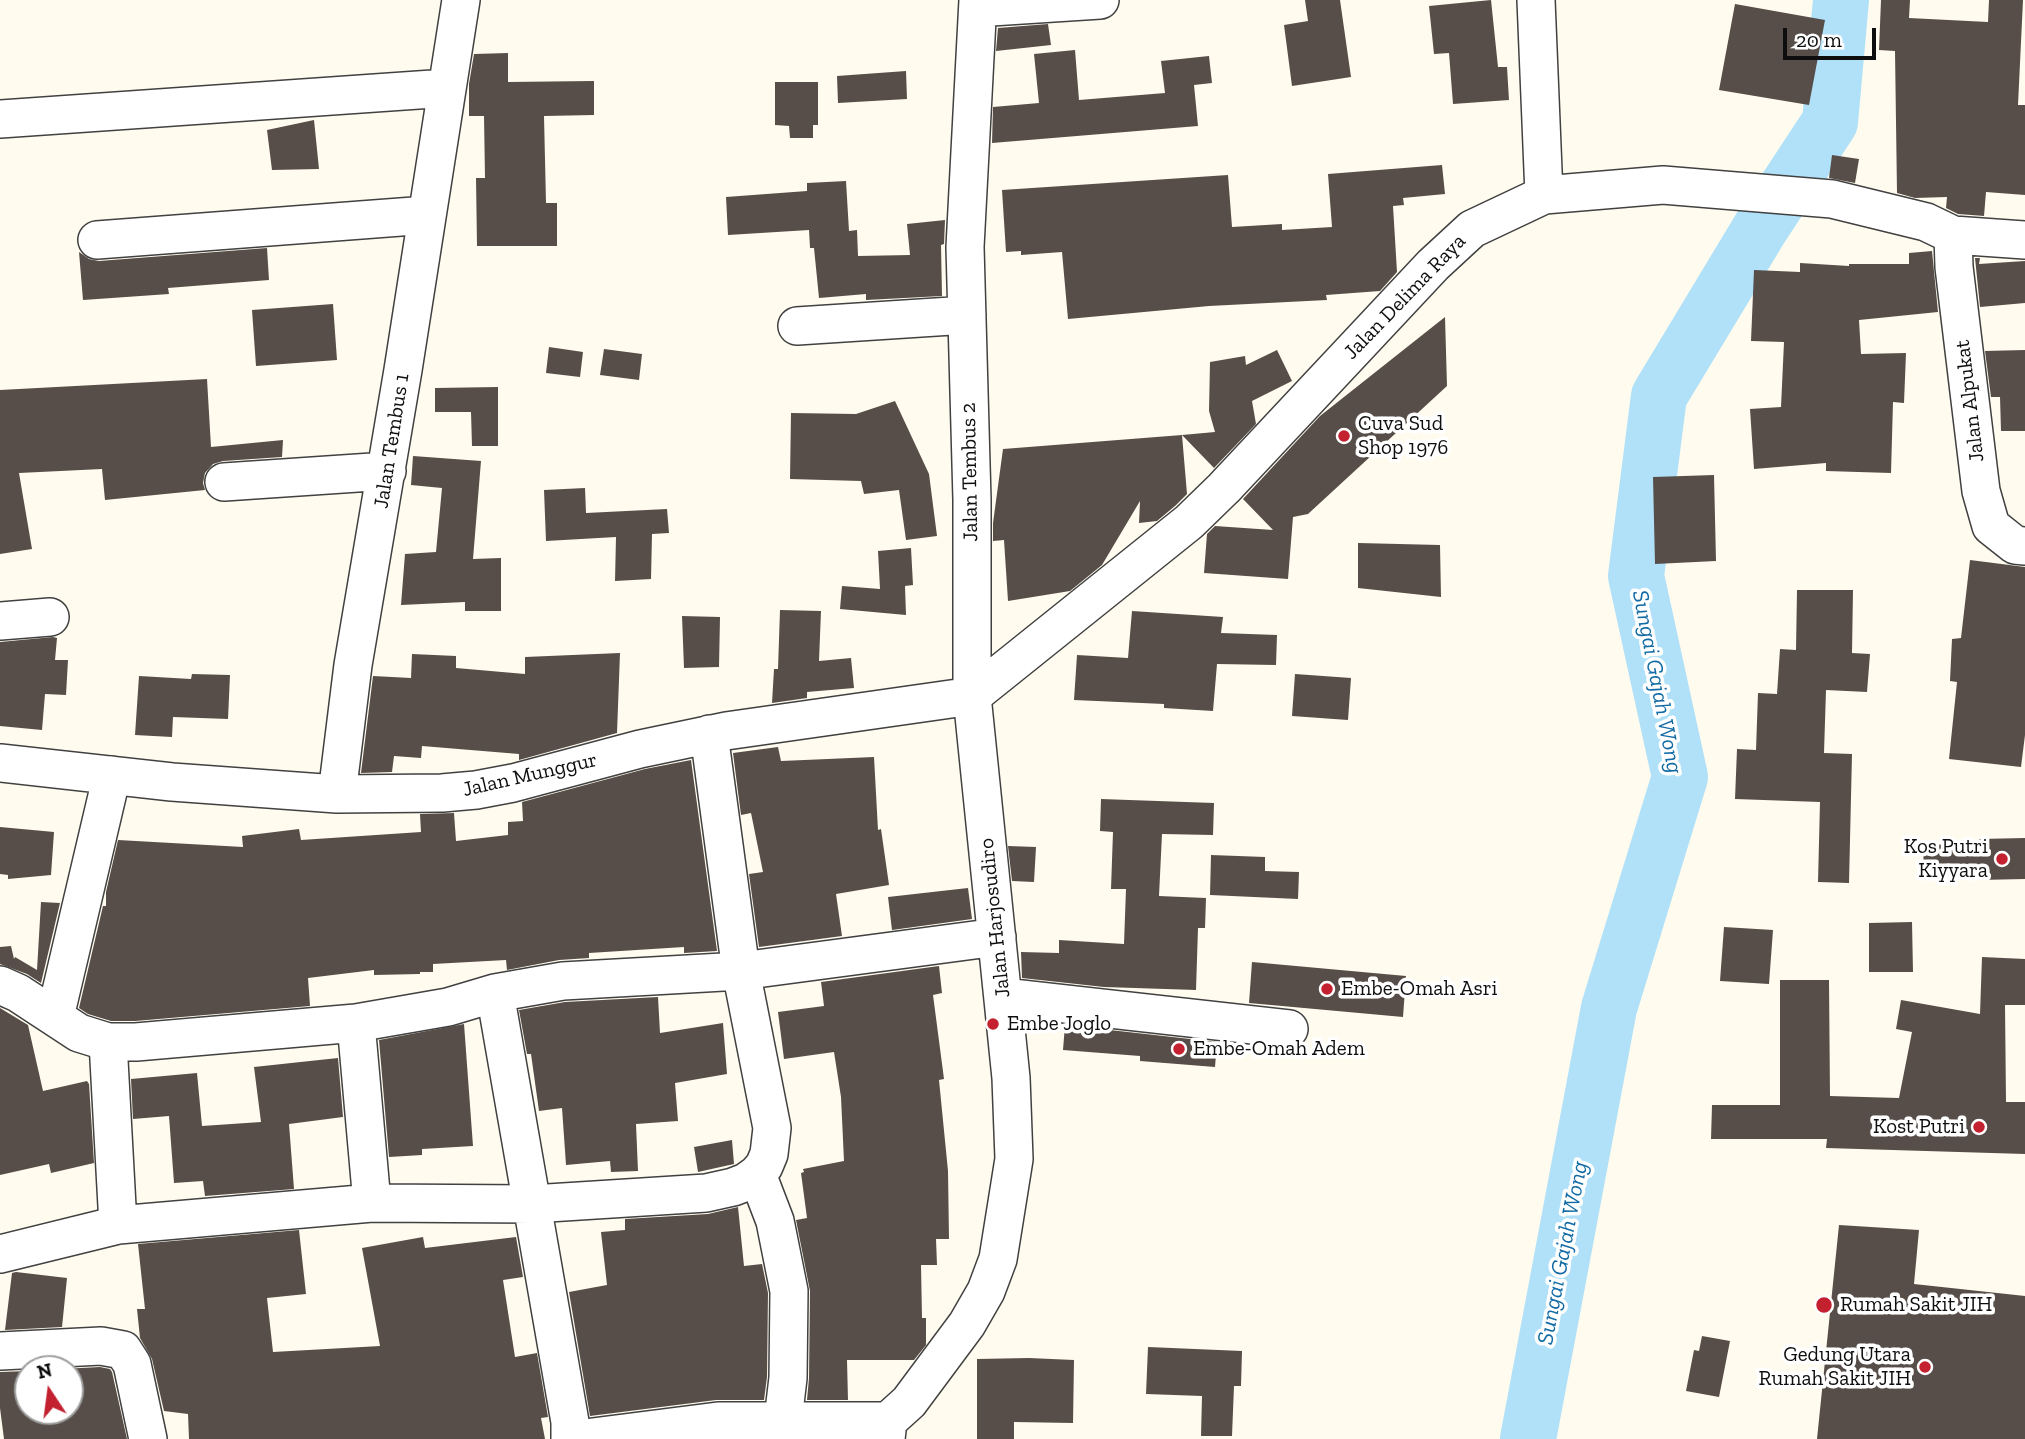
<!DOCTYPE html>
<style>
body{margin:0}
#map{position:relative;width:2025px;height:1439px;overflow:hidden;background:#fffbee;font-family:"Zilla Slab",serif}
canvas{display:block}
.north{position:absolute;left:14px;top:1355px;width:70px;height:70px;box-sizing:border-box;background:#fff;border:2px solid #9f9f9f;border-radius:50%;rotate:347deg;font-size:19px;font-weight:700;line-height:28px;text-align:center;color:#0e0e0e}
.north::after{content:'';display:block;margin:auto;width:24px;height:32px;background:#c32030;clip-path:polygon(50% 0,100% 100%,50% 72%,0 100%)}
.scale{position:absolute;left:1783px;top:28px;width:93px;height:32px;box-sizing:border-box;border:4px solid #0e0e0e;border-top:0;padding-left:9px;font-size:21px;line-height:24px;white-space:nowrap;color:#0e0e0e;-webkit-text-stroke:5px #fff;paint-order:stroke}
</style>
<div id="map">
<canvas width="2025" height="1439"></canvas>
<div class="north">N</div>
<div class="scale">20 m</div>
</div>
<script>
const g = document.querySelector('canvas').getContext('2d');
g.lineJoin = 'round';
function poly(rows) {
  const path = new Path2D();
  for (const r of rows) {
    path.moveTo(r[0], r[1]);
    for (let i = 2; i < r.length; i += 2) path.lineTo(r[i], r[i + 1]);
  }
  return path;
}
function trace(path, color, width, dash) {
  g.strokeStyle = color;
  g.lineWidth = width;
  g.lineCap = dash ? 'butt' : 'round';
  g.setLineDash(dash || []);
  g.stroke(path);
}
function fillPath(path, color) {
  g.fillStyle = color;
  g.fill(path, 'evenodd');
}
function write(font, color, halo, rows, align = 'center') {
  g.font = font + ' "Zilla Slab",serif';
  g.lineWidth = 7;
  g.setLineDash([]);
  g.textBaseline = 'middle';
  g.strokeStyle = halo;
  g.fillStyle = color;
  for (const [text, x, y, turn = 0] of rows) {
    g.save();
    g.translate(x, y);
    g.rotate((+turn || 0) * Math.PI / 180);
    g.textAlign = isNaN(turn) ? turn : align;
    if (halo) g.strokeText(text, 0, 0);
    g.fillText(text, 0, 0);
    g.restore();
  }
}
trace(poly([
 [1528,1439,1609,1008,1680,777,1636,576,1659,396,1761,227,1830,122,1841,0]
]), '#b1e1f8', 56);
fillPath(poly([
 [1305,0,1340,0,1351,77,1292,86,1284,25,1308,21],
 [1491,0,1498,67,1507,67,1509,100,1453,104,1449,53,1434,54,1429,6],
 [1881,0,1910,0,1909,18,1988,22,1989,0,2023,0,2018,105,2025,105,2025,195,1986,192,1984,216,1958,214,1946,208,1947,197,1915,198,1897,193,1895,51,1879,50],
 [1735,4,1825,20,1809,105,1719,90],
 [1048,24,1051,45,996,51,998,28],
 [1075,50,1079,100,1165,93,1161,61,1209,56,1212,83,1194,85,1198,126,992,143,993,107,1039,103,1034,54],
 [508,53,508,82,594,81,594,115,544,116,546,203,557,203,557,246,477,246,476,178,485,178,484,116,469,116,469,84,474,54],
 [906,71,907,99,838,103,837,76],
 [775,82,818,82,818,125,813,125,813,138,790,138,789,126,775,125],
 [314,120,319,169,272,170,267,130],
 [1832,155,1859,159,1855,183,1829,178],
 [1442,165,1445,194,1403,198,1404,205,1393,206,1397,272,1380,291,1326,295,1327,300,1209,306,1068,319,1062,252,1021,255,1021,251,1006,252,1002,190,1228,175,1232,227,1282,224,1282,230,1332,227,1328,174],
 [846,181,849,231,857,230,858,256,910,255,907,224,945,220,944,244,941,245,942,296,866,300,866,294,819,298,814,248,810,248,809,230,728,235,726,197,807,191,807,183],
 [267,248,269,280,168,288,169,294,83,300,79,252,89,259,99,261],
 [1932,251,1938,312,1859,320,1861,354,1906,353,1904,403,1893,402,1891,473,1826,471,1826,463,1754,469,1750,409,1781,407,1784,342,1751,341,1754,270,1800,272,1800,263,1849,266,1849,264,1909,264,1909,253],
 [1975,258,1980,258,1979,264,2025,261,2025,303,1980,307],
 [333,304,337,360,256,366,252,310],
 [1445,317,1447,386,1308,514,1293,517,1288,579,1204,573,1207,534,1215,526,1273,530,1243,499,1320,416],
 [549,347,583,352,580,377,546,373],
 [604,349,642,354,639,380,600,375],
 [1277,350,1292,381,1252,401,1256,424,1214,468,1182,435,1215,432,1209,411,1210,362,1245,356,1246,365],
 [2025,350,2025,431,2001,431,2000,397,1991,397,1985,351],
 [207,379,211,447,283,440,282,457,223,461,213,464,205,473,203,483,205,490,105,500,102,469,19,473,32,549,0,554,0,390],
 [498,387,498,446,472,446,471,412,435,412,435,388],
 [895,401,929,474,937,536,906,540,899,490,864,494,861,481,790,479,791,413,856,414],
 [1182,435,1187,494,1175,506,1157,521,1139,523,1140,501,1102,565,1070,591,1008,601,1004,540,993,541,993,523,1003,449],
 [413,456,481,461,473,559,501,558,501,611,465,611,465,602,401,605,405,554,436,552,442,488,411,485],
 [1714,475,1716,561,1655,564,1653,477],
 [585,488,586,513,667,509,669,533,652,534,651,579,615,581,616,537,546,541,544,490],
 [1358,543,1440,545,1441,597,1358,588],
 [911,548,913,585,905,586,906,615,840,609,842,586,880,589,878,551],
 [1970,560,2025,567,2025,735,2021,767,1949,759,1957,682,1950,681,1952,639,1961,638],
 [1797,590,1853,590,1852,653,1870,654,1867,692,1826,690,1824,753,1852,754,1849,883,1818,882,1820,802,1735,799,1737,749,1756,750,1758,693,1777,694,1780,649,1796,650],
 [780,610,821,611,819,661,851,658,854,688,807,692,807,698,772,703,774,669,778,669],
 [1132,611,1223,617,1221,633,1277,635,1276,665,1217,664,1213,711,1164,708,1164,704,1074,700,1077,655,1128,658],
 [682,616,720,617,719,667,684,668],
 [53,637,57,638,55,660,68,660,66,695,45,694,42,730,0,726,0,642],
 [620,653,617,733,519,760,519,754,422,746,421,758,394,756,392,772,361,773,373,676,411,678,412,654,456,656,456,668,525,674,525,657],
 [192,674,230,675,228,719,173,717,172,737,135,735,139,676,191,679],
 [1295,674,1351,678,1348,720,1292,716],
 [778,747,781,761,874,757,878,830,881,829,889,885,836,894,842,936,759,947,749,874,763,872,751,813,741,815,733,753],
 [691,760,717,951,684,953,684,947,589,953,589,958,559,960,507,970,506,960,433,964,433,972,420,972,420,974,374,975,374,970,308,978,310,1006,135,1021,111,1021,88,1014,79,1008,103,906,106,906,106,892,118,840,243,847,242,836,299,829,301,840,421,832,420,814,454,813,456,841,508,835,508,822,523,821,522,802,645,769],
 [1101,799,1214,803,1213,835,1162,834,1159,896,1206,898,1205,928,1198,928,1196,990,1104,987,1022,978,1021,952,1059,953,1059,940,1124,944,1126,889,1111,889,1113,832,1100,831],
 [0,827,54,832,51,875,8,879,8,875,0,874],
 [2025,838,2025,879,1979,880,1979,875,1924,875,1923,845,1979,844,1979,839],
 [1008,846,1036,847,1034,882,1012,881],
 [1211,855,1265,857,1265,871,1299,872,1298,899,1210,895],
 [968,888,972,919,892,930,888,897],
 [41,902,60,903,41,983,27,974,0,964,0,947,11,946,14,959,15,957,37,970],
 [1912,922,1913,972,1869,972,1869,923],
 [1724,927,1773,930,1769,984,1720,981],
 [1982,957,2025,959,2025,1005,2005,1005,2006,1102,2025,1102,2025,1154,1826,1148,1827,1139,1711,1139,1712,1105,1780,1105,1780,980,1829,980,1830,1096,1899,1098,1912,1032,1896,1029,1901,1000,1980,1014],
 [1252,962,1406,976,1403,1017,1249,1003],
 [939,966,942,993,933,995,944,1079,939,1080,948,1171,949,1239,936,1239,937,1265,921,1265,922,1318,926,1318,926,1345,914,1360,847,1360,848,1400,807,1400,809,1378,810,1291,796,1220,807,1218,801,1173,804,1172,803,1169,844,1161,841,1097,834,1052,784,1059,778,1012,824,1006,821,982],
 [658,997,660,1033,723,1023,727,1074,675,1083,678,1121,636,1124,638,1171,611,1172,610,1161,566,1165,562,1108,539,1111,531,1054,527,1054,519,1010,565,1002],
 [0,1008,28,1025,43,1091,87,1081,89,1084,94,1163,51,1173,49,1164,0,1175],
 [464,1024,473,1146,422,1149,422,1155,389,1157,379,1040],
 [1065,1025,1217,1042,1215,1067,1140,1061,1140,1056,1063,1050],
 [338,1058,343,1117,289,1124,294,1189,205,1196,203,1181,174,1183,169,1116,133,1119,131,1079,197,1073,202,1126,261,1122,254,1067],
 [732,1140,734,1164,698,1172,694,1147],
 [738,1207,744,1266,762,1264,768,1293,767,1377,764,1400,716,1400,590,1416,569,1292,607,1285,601,1232,625,1230,625,1219,708,1214],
 [1839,1225,1919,1230,1914,1284,2025,1296,2025,1439,1817,1439],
 [299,1230,306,1294,267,1298,273,1352,380,1346,362,1248,423,1237,425,1248,516,1237,523,1277,503,1280,515,1357,537,1353,548,1417,541,1418,545,1439,189,1439,188,1414,164,1411,152,1359,140,1338,137,1309,145,1309,138,1244],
 [16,1272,67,1278,62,1327,5,1330,12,1273],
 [1702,1336,1730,1341,1719,1397,1686,1391,1694,1350,1699,1351],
 [1148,1347,1242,1351,1241,1386,1234,1386,1232,1436,1201,1436,1202,1396,1146,1394],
 [1029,1358,1074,1360,1073,1423,1014,1422,1014,1439,977,1439,977,1359],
 [100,1367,110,1369,112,1372,127,1439,4,1439,0,1408,0,1372,28,1371,28,1411,70,1411,70,1369,61,1369]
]), '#574e49');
const minor = poly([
 [1536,0,1544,195],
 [991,7,1100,0],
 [0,119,447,88],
 [1953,235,1954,267,1981,491,1991,526,2015,545,2025,546],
 [97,240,427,215],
 [797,326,967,315],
 [224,482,387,471],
 [0,621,50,617],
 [972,696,1189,522,1224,488,1433,265,1472,229,1544,195,1663,185,1832,199,1926,222,1953,235,2025,240],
 [0,763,172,782,337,794,442,793,476,790,513,783,640,749,726,731,972,696],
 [337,794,353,665,403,370,461,0],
 [0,985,18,993,79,1033,108,1042,136,1042,356,1023,448,1007,495,993,563,981,741,971,997,937],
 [495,993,570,1422,570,1439],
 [1003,997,1289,1029],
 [55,1017,112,775],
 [356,1023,372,1203],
 [108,1042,118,1225,372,1203,532,1204,706,1193,733,1187,746,1182,757,1174,764,1166,769,1154,772,1128,741,971,709,734],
 [757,1174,775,1221,789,1291,788,1378,783,1420],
 [0,1254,118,1225],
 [0,1351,101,1346,123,1350,132,1364,148,1439],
 [577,1439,718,1421,888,1421],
 [886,1439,888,1421,909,1402,967,1324,986,1291,998,1259,1014,1159,1011,1078,972,696,972,500,965,247,978,0]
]);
trace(minor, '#414141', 40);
trace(minor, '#fff', 37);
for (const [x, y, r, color] of [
 [1344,436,7,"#c32030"],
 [2002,859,7,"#c32030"],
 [1327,989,7,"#c32030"],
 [993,1024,7,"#c32030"],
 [1179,1049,7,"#c32030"],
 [1979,1127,7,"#c32030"],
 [1824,1305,9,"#c32030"],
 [1925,1367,7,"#c32030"]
]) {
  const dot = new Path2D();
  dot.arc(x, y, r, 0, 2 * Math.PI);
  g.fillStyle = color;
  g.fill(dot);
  trace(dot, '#fff', 2.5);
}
write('21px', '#0e0e0e', '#fff', [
 ["Jalan Delima Raya",1405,297,-46],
 ["Jalan Alpukat",1970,401,-97],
 ["Jalan Tembus 1",392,441,-81],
 ["Jalan Tembus 2",970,472,-91],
 ["Jalan Munggur",530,775,-13],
 ["Jalan Harjosudiro",995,918,-96]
]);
write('21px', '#0e0e0e', '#fff', [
 ["Cuva Sud",1358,424],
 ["Shop 1976",1358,448],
 ["Kos Putri",1988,847,"right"],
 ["Kiyyara",1988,871,"right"],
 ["Embe-Omah Asri",1341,989],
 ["Embe Joglo",1007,1024],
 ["Embe-Omah Adem",1193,1049],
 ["Kost Putri",1965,1127,"right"],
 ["Rumah Sakit JIH",1840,1305],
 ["Gedung Utara",1911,1355,"right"],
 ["Rumah Sakit JIH",1911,1379,"right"]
], 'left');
write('italic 23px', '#126ba4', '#fff', [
 ["Sungai Gajah Wong",1657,682,79],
 ["Sungai Gajah Wong",1563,1253,-79]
]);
</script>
